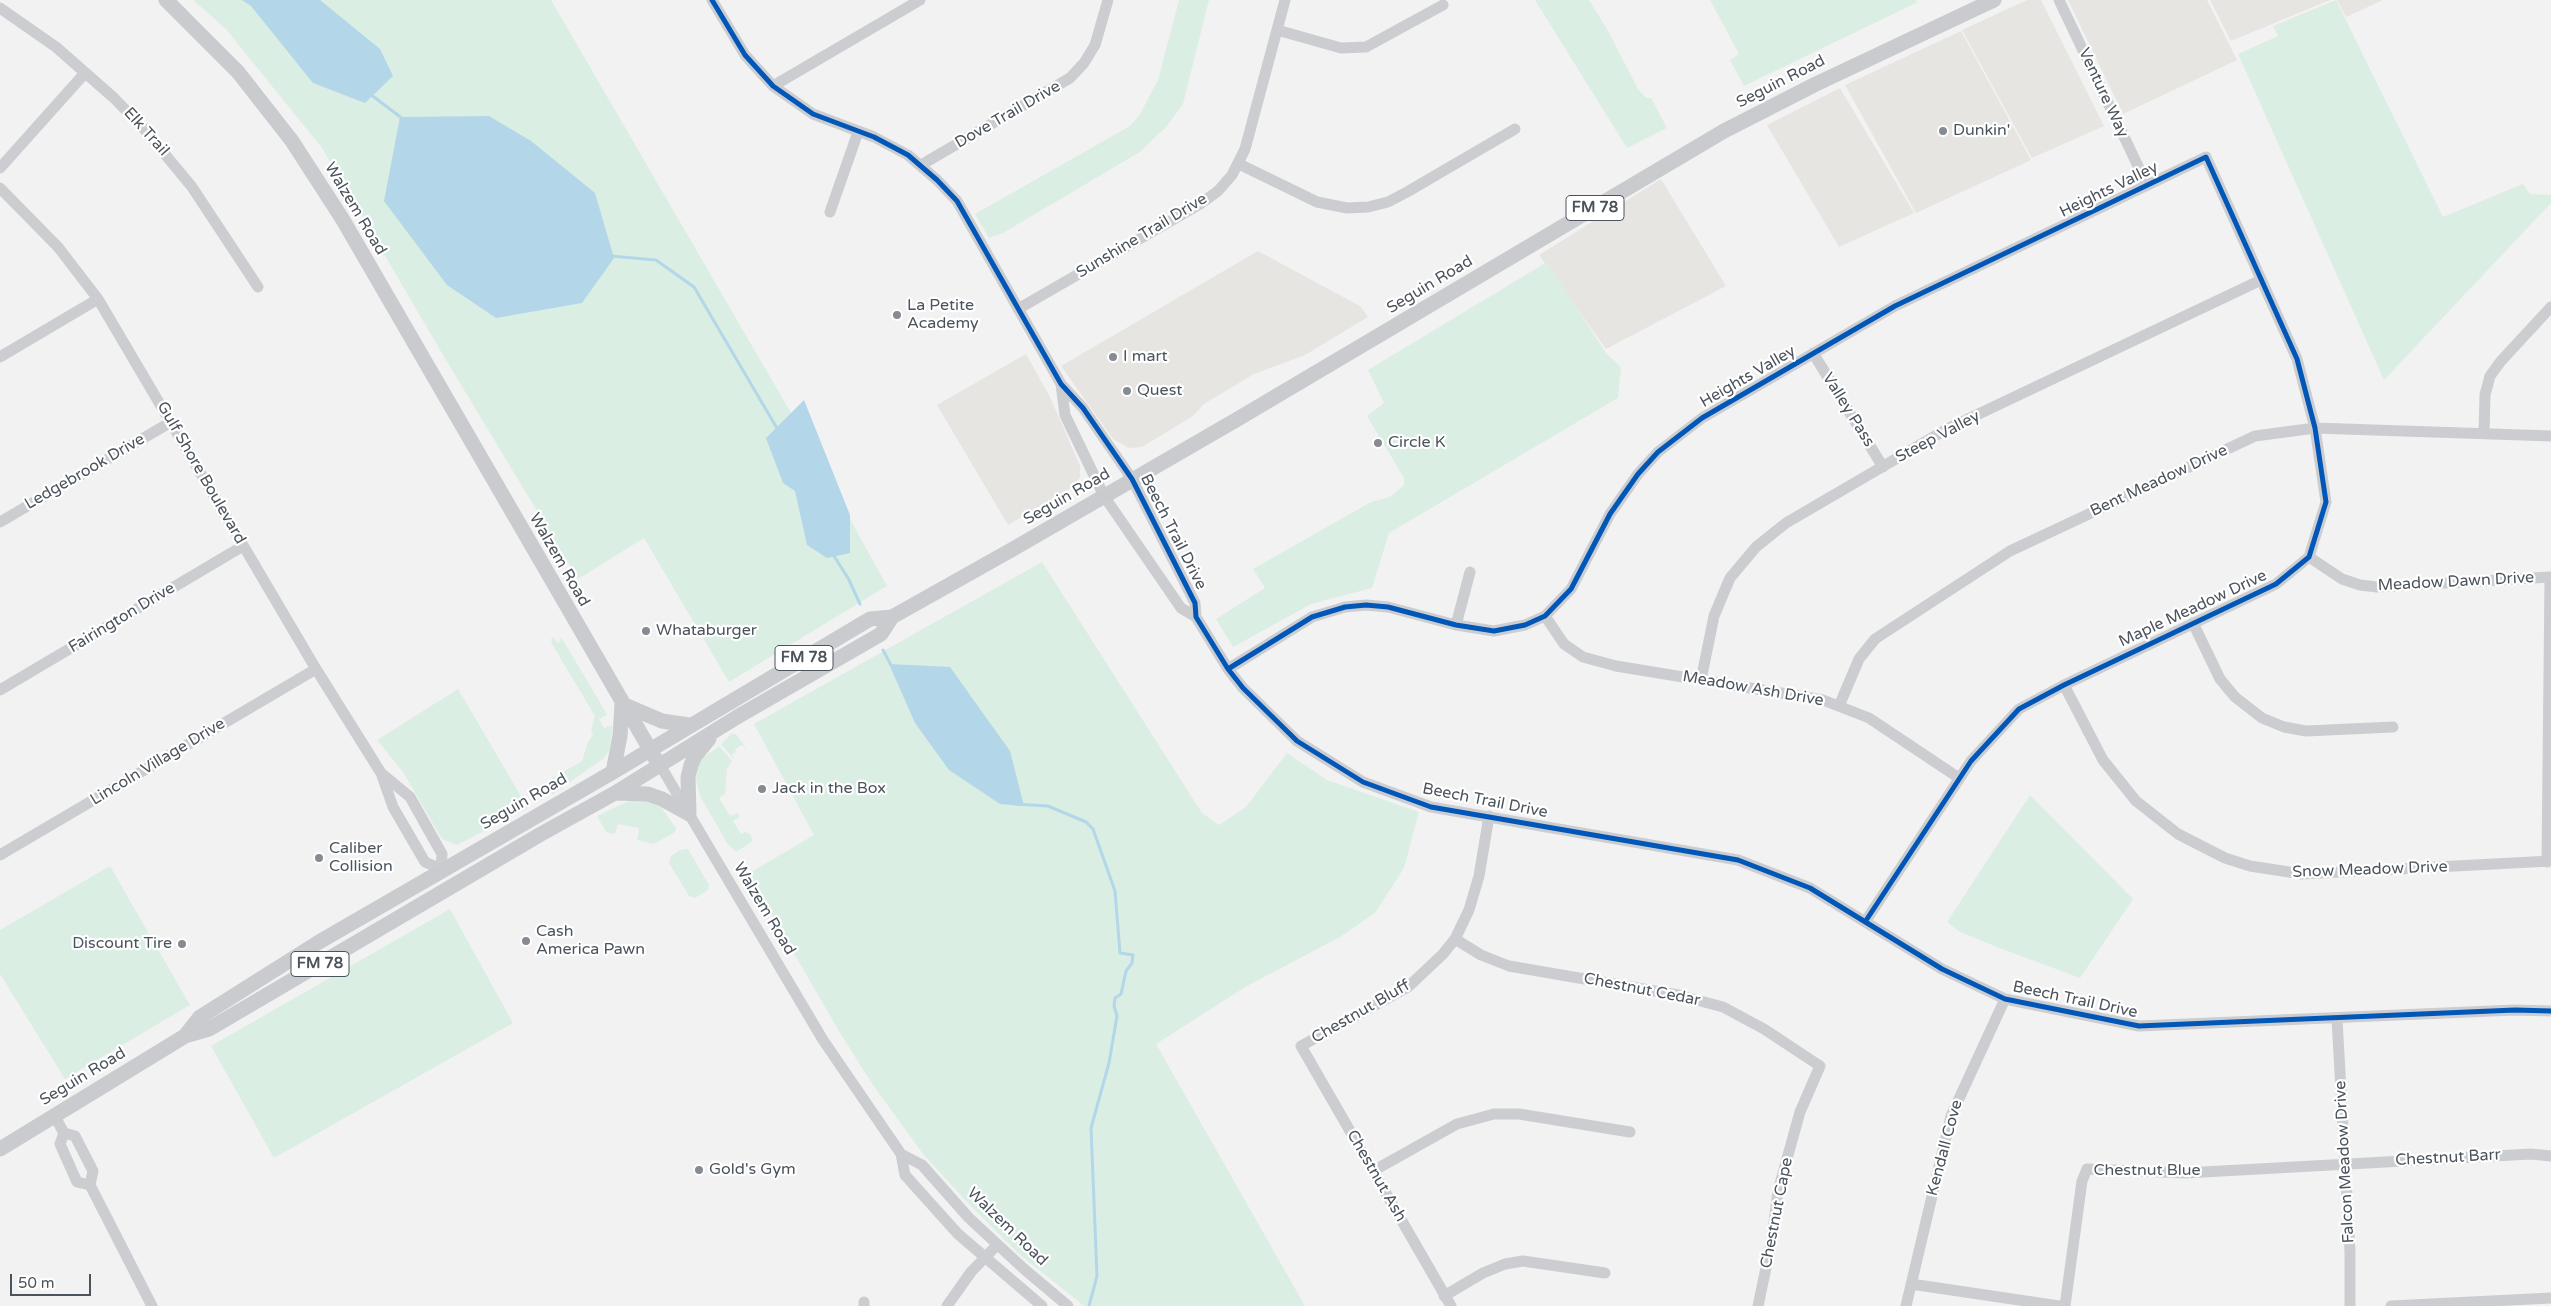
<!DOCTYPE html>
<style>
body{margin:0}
#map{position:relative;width:2551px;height:1306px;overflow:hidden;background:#f3f2f2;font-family:"Varela Round",sans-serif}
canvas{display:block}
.scale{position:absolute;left:10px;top:1274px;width:81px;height:22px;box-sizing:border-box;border:2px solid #4b535d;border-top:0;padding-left:6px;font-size:15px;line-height:18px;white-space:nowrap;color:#4b535d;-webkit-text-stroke:4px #fff;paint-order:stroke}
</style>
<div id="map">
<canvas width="2551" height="1306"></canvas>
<div class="scale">50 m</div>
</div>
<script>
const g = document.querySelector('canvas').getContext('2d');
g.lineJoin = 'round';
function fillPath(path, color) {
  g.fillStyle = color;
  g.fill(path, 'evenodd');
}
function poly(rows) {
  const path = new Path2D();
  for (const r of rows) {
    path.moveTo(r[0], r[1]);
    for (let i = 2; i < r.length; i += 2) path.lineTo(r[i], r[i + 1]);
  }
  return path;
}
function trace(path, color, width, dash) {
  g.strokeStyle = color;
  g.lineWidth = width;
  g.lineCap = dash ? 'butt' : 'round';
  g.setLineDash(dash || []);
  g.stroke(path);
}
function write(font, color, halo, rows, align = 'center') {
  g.font = font + ' "Varela Round",sans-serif';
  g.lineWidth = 4.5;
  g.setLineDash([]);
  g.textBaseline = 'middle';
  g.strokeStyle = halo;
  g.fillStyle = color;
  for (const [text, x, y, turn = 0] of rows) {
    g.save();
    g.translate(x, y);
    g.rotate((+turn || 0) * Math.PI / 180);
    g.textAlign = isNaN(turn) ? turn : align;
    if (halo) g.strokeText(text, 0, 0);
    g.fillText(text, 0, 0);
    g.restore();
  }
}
fillPath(poly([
 [2027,0,2041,0,2104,126,2032,158,1962,30],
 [2068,0,2207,0,2237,60,2123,114],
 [2210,0,2330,0,2231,41],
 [2337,0,2383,0,2346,17],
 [1961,31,2031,160,1916,213,1845,85],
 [1840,88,1914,213,1839,247,1767,125],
 [1661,179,1726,286,1606,349,1539,255],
 [1258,251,1360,306,1368,317,1305,355,1254,374,1204,404,1193,416,1142,447,1129,448,1113,439,1061,366],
 [1026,354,1050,397,1080,466,1080,477,1074,486,1008,525,937,405]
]), '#e6e5e1');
fillPath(poly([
 [193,0,551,0,791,413,887,586,729,682,644,538,578,579,446,360,322,148,225,28],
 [1179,0,1209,0,1183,104,1167,126,1140,152,1003,233,989,238,975,214,1130,126,1140,114,1158,80],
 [1535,0,1589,0,1607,29,1638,89,1646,98,1651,98,1667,128,1627,148],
 [1710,0,1915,0,1918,2,1744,86,1730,60,1739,54],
 [2336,0,2443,217,2523,184,2530,194,2551,195,2551,203,2384,380,2238,54,2278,36,2273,26],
 [1547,262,1606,353,1621,367,1618,398,1389,533,1372,588,1311,604,1233,647,1216,619,1265,588,1253,569,1371,502,1390,497,1404,485,1404,478,1367,416,1384,403,1368,370],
 [1042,562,1202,813,1219,825,1246,807,1287,753,1327,780,1419,812,1404,868,1375,913,1340,937,1247,986,1156,1044,1305,1306,1084,1306,1018,1253,968,1203,923,1154,873,1085,840,1033,748,874,814,835,754,724],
 [554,637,557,643,561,641,558,637,563,640,605,711,607,715,599,719,604,728,612,725,612,734,609,751,604,758,553,794,549,793,550,789,555,784,546,787,551,779,582,761,588,742,593,735,591,731,595,716,552,644,551,639],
 [458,689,528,808,457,845,442,839,403,772,377,740],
 [732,733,737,735,747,750,742,745,735,749,736,752,732,754,734,759,721,744],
 [719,746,732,761,727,769,725,794,719,798,730,816,739,813,739,817,733,821,741,834,745,832,750,834,753,841,736,852,727,843,700,796,696,779,699,765,703,758],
 [2030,795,2133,899,2080,978,1997,947,1960,932,1947,922],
 [631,800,647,800,661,807,676,828,675,832,654,844,637,840,639,828,618,824,615,834,606,832,597,816],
 [688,849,709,885,708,890,695,898,689,896,669,863,671,856,680,850],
 [110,866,190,1005,65,1079,0,974,0,930],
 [450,909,513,1023,274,1158,211,1046]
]), '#daeee4');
fillPath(poly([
 [242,0,320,0,380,49,393,76,365,103,313,83,251,6],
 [489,116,531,141,595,193,614,258,582,303,496,318,447,285,384,201,400,117],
 [804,400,850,515,850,553,827,558,807,545,795,491,783,483,766,438],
 [889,664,950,667,1010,751,1024,806,1000,804,949,770,915,723]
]), '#b3d7e8');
trace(poly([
 [370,94,403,119],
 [611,256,656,260,694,287,778,430],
 [832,553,848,578,860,604],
 [883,650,892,667],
 [1015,804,1048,806,1086,822,1093,829,1115,891,1120,953,1133,955,1132,963,1126,971,1121,994,1115,998,1114,1006,1117,1016,1109,1063,1091,1128,1097,1276,1089,1306]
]), '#b3d7e8', 3);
trace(poly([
 [712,0,745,55,773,86,813,114,874,137,908,155,937,180,957,201,1061,384,1083,408,1132,479,1195,603,1196,617,1228,669,1243,688,1297,741,1363,782,1431,807,1738,860,1810,888,1942,969,2005,999,2139,1026,2515,1010,2551,1011],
 [2059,0,2147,185],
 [0,8,56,47,114,98,144,129,192,187,258,287],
 [1277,30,1341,48,1366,47,1443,5],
 [773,86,920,0],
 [1239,164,1317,202,1347,208,1368,207,1388,202,1407,192,1515,129],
 [921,165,1070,78,1084,63,1095,45,1108,0],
 [0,168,85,73],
 [0,188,58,247,98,299,316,669,381,773,393,807,425,862,441,869,442,854,410,797,381,773],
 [830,212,858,132],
 [1018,309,1200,204,1218,191,1232,175,1245,149,1285,0],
 [1813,353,1883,467],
 [0,357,98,299],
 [1061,384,1065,415,1104,496,1181,608,1196,617],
 [2484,433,2485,395,2490,376,2501,361,2551,307],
 [0,522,171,422],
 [2309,557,2342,579,2360,585,2377,587,2550,577,2547,862],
 [1545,616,1564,644,1583,657,1616,666,1823,700,1869,718,1959,778],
 [2193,623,2220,679,2235,697,2262,718,2284,727,2306,731,2393,727],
 [1456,625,1470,572],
 [1228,669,1312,617,1345,607,1366,605,1388,607,1456,625,1494,631,1525,625,1545,616,1571,589,1610,514,1638,474,1658,452,1702,418,1895,306,2206,157,2297,359,2315,428,2326,502,2309,557,2276,584,2064,685,2019,709,1971,761,1865,922],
 [1701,680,1714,616,1730,578,1756,547,1786,523,1947,429,2261,280],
 [2064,685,2103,760,2136,801,2178,834,2225,858,2250,866,2302,874,2551,861],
 [0,690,243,546],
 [1839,706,1859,659,1875,639,2010,551,2255,436,2315,428,2551,436],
 [660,765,823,1040,901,1154,905,1175,958,1234,1042,1306],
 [0,855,316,669],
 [1455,939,1481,955,1509,966,1678,995,1723,1007,1764,1029,1820,1066,1800,1112,1778,1191,1772,1239,1758,1306],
 [2337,1019,2350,1252,2350,1306],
 [54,1115,64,1133,75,1136,93,1171,90,1185,152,1306],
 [64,1133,60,1144,77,1182,90,1185],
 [901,1154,922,1165,969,1218,1024,1269,1068,1306],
 [1373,1171,1457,1124,1494,1114,1519,1114,1630,1132],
 [1911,1284,2059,1306],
 [1444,1296,1483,1273,1505,1264,1523,1261,1605,1273],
 [864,1302,864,1306],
 [947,1306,971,1272,997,1245],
 [1451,1306,1301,1046,1408,987,1443,954,1455,939,1469,910,1479,876,1489,816],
 [1906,1306,1951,1116,2005,999],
 [2065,1306,2082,1181,2087,1169,2185,1173,2531,1154,2551,1156],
 [2391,1306,2551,1298]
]), '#cccdd0', 11);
trace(poly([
 [166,0,238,72,292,141,343,220,655,758],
 [622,704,662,721,689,725],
 [613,772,620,736,622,704],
 [615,793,648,794,662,799,689,814],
 [689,814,688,777,691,765,695,756,709,739],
 [185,1036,200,1017,319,942,613,772,870,619,892,617,1013,549,1236,420,1724,131,1816,84,1994,0],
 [0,1149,185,1036,209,1029,541,834,615,793,737,717,881,634,892,617]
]), '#c9cbce', 15);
trace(poly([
 [712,0,745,55,773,86,813,114,874,137,908,155,937,180,957,201,1061,384,1083,408,1132,479,1195,603,1196,617,1228,669,1243,688,1297,741,1363,782,1431,807,1738,860,1810,888,1942,969,2005,999,2139,1026,2515,1010,2551,1011],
 [1228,669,1312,617,1345,607,1366,605,1388,607,1456,625,1494,631,1525,625,1545,616,1571,589,1610,514,1638,474,1658,452,1702,418,1895,306,2206,157,2297,359,2315,428,2326,502,2309,557,2276,584,2064,685,2019,709,1971,761,1865,922]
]), '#0057b8', 5);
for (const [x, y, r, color] of [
 [1943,131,5,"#868b91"],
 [897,315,5,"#868b91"],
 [1113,357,5,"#868b91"],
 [1127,391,5,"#868b91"],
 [1378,443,5,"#868b91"],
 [646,631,5,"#868b91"],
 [762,789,5,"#868b91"],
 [319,858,5,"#868b91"],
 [526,941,5,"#868b91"],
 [182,944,5,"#868b91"],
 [699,1170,5,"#868b91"]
]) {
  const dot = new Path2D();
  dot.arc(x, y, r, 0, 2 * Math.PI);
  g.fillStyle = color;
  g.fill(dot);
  trace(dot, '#fff', 2);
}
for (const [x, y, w] of [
 [1595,208,58],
 [804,658,58],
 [320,964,58]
]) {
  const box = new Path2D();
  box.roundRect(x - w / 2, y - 12.5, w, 25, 4);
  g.fillStyle = '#fff';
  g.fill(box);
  trace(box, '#4b535d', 1);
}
write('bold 15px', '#4b535d', null, [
 ["FM 78",1595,208],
 ["FM 78",804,658],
 ["FM 78",320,964]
]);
write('16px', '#4b535d', '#fff', [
 ["Seguin Road",1781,82,-27],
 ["Venture Way",2103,93,65],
 ["Dove Trail Drive",1008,115,-30],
 ["Elk Trail",146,132,48],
 ["Heights Valley",2109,190,-26],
 ["Walzem Road",355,209,59],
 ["Sunshine Trail Drive",1142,236,-31],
 ["Seguin Road",1430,285,-31],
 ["Heights Valley",1748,377,-30],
 ["Valley Pass",1848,410,58],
 ["Steep Valley",1938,437,-28],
 ["Ledgebrook Drive",85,472,-30],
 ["Gulf Shore Boulevard",201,473,60],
 ["Bent Meadow Drive",2159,481,-25],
 ["Seguin Road",1067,497,-30],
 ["Beech Trail Drive",1173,532,63],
 ["Walzem Road",559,560,60],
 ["Meadow Dawn Drive",2456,582,-3],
 ["Maple Meadow Drive",2193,609,-25],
 ["Fairington Drive",122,618,-31],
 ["Meadow Ash Drive",1753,689,10],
 ["Lincoln Village Drive",158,762,-31],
 ["Beech Trail Drive",1485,801,11],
 ["Seguin Road",524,802,-30],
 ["Snow Meadow Drive",2370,870,-2],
 ["Walzem Road",764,909,59],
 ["Chestnut Cedar",1642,990,11],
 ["Beech Trail Drive",2075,1000,12],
 ["Chestnut Bluff",1361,1012,-30],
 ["Seguin Road",83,1077,-31],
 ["Kendall Cove",1945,1148,-75],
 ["Chestnut Barr",2448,1158,-3],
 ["Falcon Meadow Drive",2345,1162,-93],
 ["Chestnut Blue",2147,1171],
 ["Chestnut Ash",1376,1176,60],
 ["Chestnut Cape",1777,1213,-79],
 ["Walzem Road",1007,1227,44]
]);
write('16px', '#4b535d', '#fff', [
 ["Dunkin'",1953,131],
 ["La Petite",907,306],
 ["Academy",907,324],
 ["I mart",1123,357],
 ["Quest",1137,391],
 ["Circle K",1388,443],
 ["Whataburger",656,631],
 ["Jack in the Box",772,789],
 ["Caliber",329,849],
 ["Collision",329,867],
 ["Cash",536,932],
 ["America Pawn",536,950],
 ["Discount Tire",172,944,"right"],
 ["Gold's Gym",709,1170]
], 'left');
</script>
